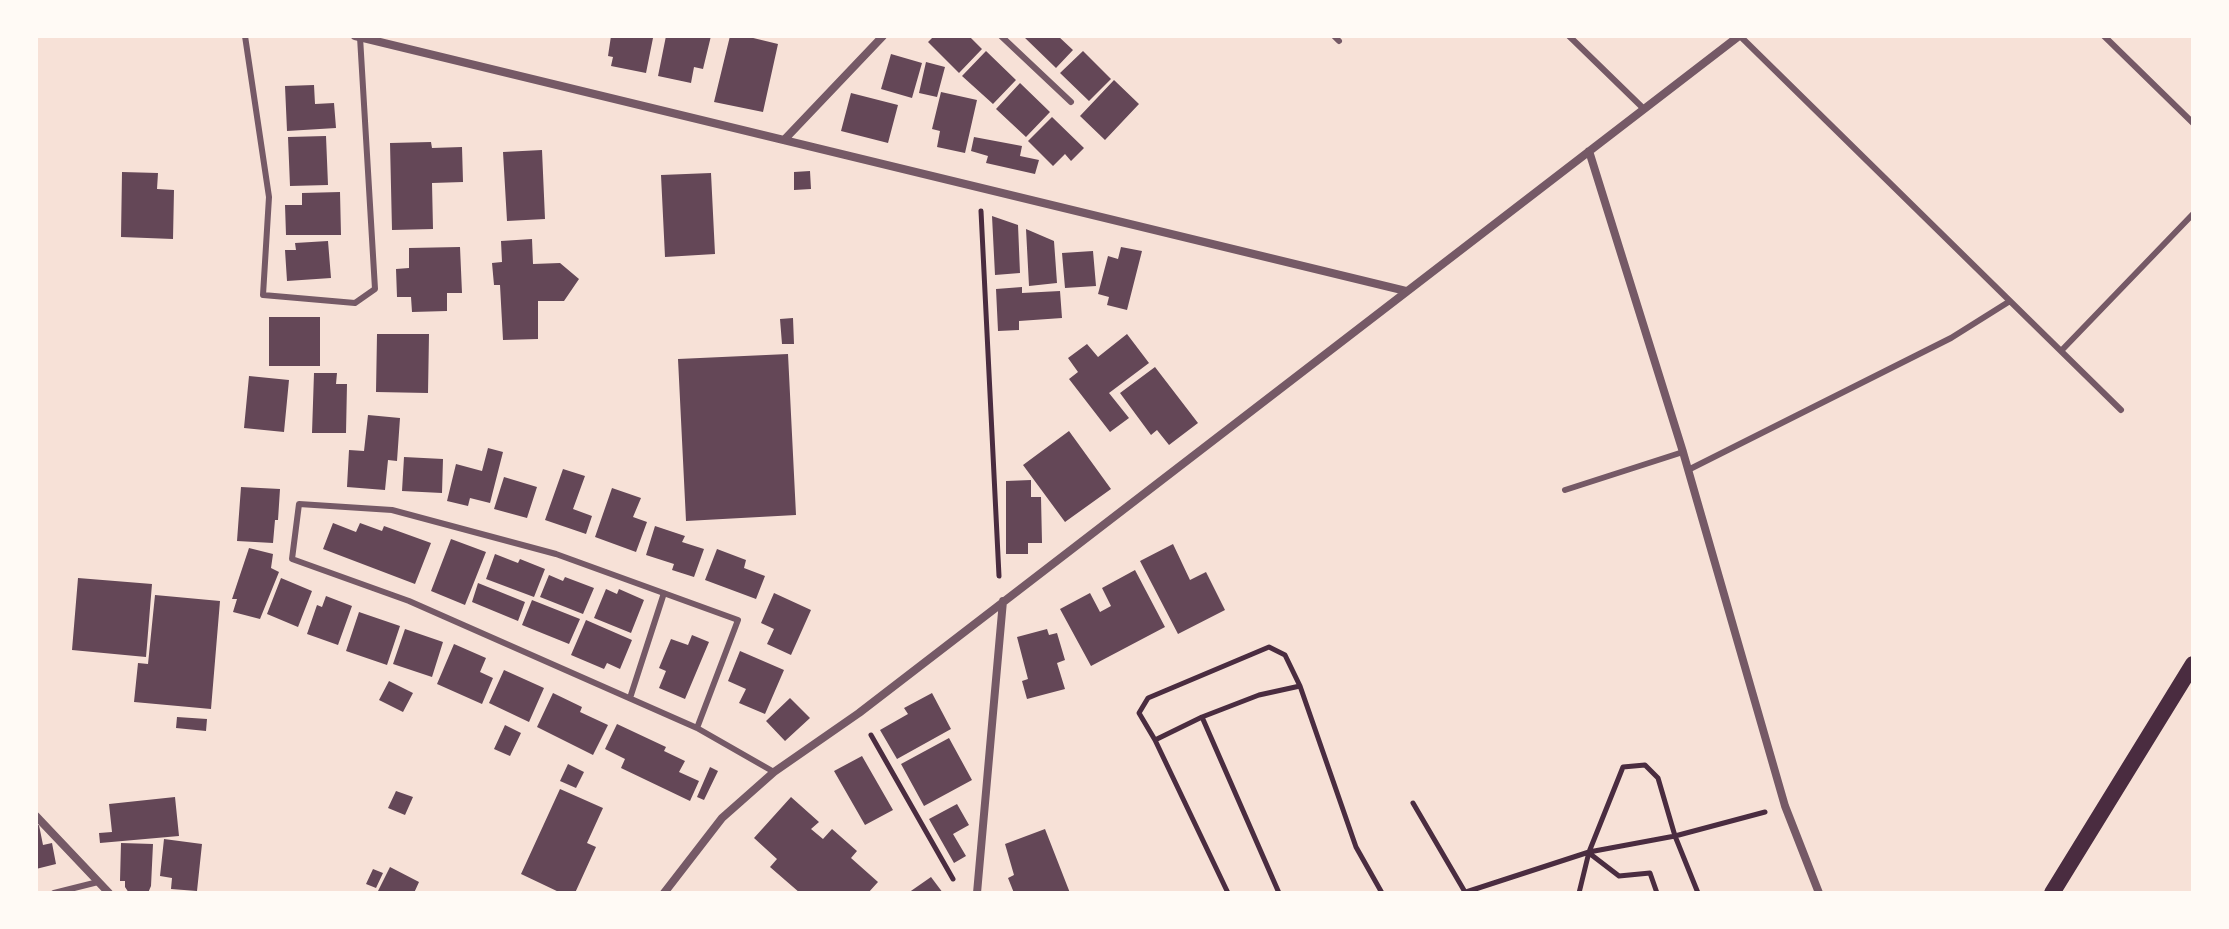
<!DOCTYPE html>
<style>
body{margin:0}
#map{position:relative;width:2229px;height:929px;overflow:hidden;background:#f7e1d7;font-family:"Sofia Sans Condensed",sans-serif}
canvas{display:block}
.frame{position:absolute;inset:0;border:38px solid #fffaf5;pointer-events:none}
</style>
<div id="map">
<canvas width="2229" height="929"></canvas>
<div class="frame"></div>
</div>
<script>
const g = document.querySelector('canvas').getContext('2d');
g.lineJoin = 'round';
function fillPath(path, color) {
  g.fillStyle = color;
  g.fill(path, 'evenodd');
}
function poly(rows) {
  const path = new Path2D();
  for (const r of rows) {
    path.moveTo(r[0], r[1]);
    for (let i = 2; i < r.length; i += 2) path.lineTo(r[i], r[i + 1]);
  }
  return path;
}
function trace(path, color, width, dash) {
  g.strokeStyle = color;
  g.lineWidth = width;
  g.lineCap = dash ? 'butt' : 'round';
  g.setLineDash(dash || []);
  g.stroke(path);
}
fillPath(poly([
 [611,36,653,38,646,73,611,66,613,57,608,56],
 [666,36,711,36,703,69,694,67,691,83,658,76],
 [730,36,745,36,778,44,763,112,714,102],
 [934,36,969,36,982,49,959,73,928,42],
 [1023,36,1058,36,1073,50,1056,68],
 [986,51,1016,80,993,104,962,76],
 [1083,51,1111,79,1089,101,1060,73],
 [891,54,922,63,912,98,881,89],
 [926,62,945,67,937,97,919,93],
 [1114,80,1139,104,1105,140,1080,116],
 [1020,83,1050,112,1026,137,996,109],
 [314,85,315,104,334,103,336,128,287,131,285,86],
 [941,92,977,100,965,153,937,147,940,131,932,129],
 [851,93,898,105,888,143,841,131],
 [1052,117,1084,148,1071,161,1065,154,1053,166,1028,141],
 [326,136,328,185,290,186,288,137],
 [974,137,1022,146,1020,156,1039,160,1035,174,986,163,988,156,971,151],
 [431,142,432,148,462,147,463,182,432,183,433,229,392,230,390,143],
 [542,150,545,219,507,221,503,152],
 [810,171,811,189,794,190,794,172],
 [122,172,158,173,157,189,174,190,173,239,121,237],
 [711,173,715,254,665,257,661,175],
 [340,192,341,235,286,235,285,205,302,205,302,193],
 [992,216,1018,225,1020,273,995,275],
 [1026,229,1054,241,1057,283,1029,286],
 [532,239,533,264,560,263,579,279,564,301,538,301,538,339,503,340,500,285,494,285,492,263,502,262,501,241],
 [328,241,331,278,287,281,285,250,296,250,295,243],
 [460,247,462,293,447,293,447,311,412,312,411,297,397,297,396,269,409,268,409,248],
 [1121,247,1142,251,1127,310,1107,305,1109,297,1098,294,1108,256,1118,259],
 [1093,251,1096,286,1065,288,1062,253],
 [1022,287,1022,293,1060,291,1062,318,1019,321,1019,330,998,331,996,289],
 [269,317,320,317,320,366,269,366],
 [793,318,794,344,782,344,780,319],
 [377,334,429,334,428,393,376,392],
 [1127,334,1149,363,1109,393,1129,418,1110,432,1069,379,1078,372,1068,358,1087,344,1098,357],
 [788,354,796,515,686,521,678,359],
 [1155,367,1198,423,1169,445,1157,430,1151,435,1120,393],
 [314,373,337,373,336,384,347,384,346,433,312,433],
 [249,376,289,380,284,432,244,428],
 [368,415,400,418,397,461,388,460,385,490,347,487,349,450,364,451],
 [1069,431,1111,489,1065,522,1023,465],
 [488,448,503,452,490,503,470,498,468,506,447,501,456,464,482,471],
 [404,457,443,459,442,493,402,491],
 [563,469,585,476,573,509,592,516,586,534,545,520],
 [504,477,537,487,527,518,494,509],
 [1031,480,1031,497,1041,497,1042,543,1028,543,1028,554,1006,554,1006,481],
 [241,487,280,489,278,520,275,520,273,543,237,541],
 [612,488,641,498,633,517,647,522,636,552,595,537],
 [333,523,356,532,360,523,382,531,384,526,431,543,415,584,323,549],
 [655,526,685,536,682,542,704,549,694,577,672,570,674,564,646,555],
 [451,539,486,552,465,605,431,591],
 [1173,544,1190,580,1206,572,1225,610,1178,634,1140,561],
 [249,548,273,554,271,568,279,572,260,619,233,612,237,599,232,599],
 [717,549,746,560,744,568,765,576,756,599,705,580],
 [495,554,518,563,520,559,545,569,534,597,486,579],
 [1135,570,1165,627,1091,666,1060,609,1090,593,1100,612,1111,606,1102,588],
 [549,575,563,581,565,577,594,588,583,614,540,597],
 [78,578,152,584,146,657,72,650],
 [281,578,312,591,298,627,267,614],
 [478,583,525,602,518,621,472,602],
 [606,589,617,594,619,589,644,600,631,633,594,618],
 [774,593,811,610,791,655,767,644,774,629,761,623],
 [155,595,220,601,211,709,134,702,138,663,148,664],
 [326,596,352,606,338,645,307,634,317,605,322,607],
 [532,600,580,619,569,644,522,625],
 [359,612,400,626,387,665,346,651],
 [586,620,632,640,620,669,607,663,604,669,571,655],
 [405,629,443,642,432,677,393,664],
 [1047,629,1049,635,1057,633,1065,660,1057,663,1065,689,1027,699,1022,681,1028,679,1017,637],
 [692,635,709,642,685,699,659,688,666,671,659,668,671,639,688,645],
 [454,644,486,658,480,672,493,678,482,704,437,684],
 [740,651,784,670,765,714,739,703,746,689,728,681],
 [504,670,544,688,529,722,489,703],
 [389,681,413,693,403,712,379,700],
 [553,693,582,707,580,712,608,725,593,755,537,727],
 [932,693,951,729,897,759,880,730,908,714,904,708],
 [790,698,810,718,785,741,766,721],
 [177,717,207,719,206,731,176,728],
 [617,724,666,747,664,751,685,761,679,772,699,781,690,801,621,768,625,759,605,749],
 [505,725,521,733,510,756,494,749],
 [949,738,972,780,924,806,901,764],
 [862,756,893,810,865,825,834,771],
 [568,764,584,772,576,788,560,781],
 [710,767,718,771,704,800,697,797],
 [560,789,603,808,587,843,596,847,575,893,561,893,521,874],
 [396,791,413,797,405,815,388,808],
 [175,797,179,836,100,843,99,833,112,832,109,804],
 [791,797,819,822,811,829,823,839,832,829,857,851,851,858,878,882,868,893,800,893,770,867,777,859,754,838],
 [957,804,969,825,953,834,966,856,954,863,929,819],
 [39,825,43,845,52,843,56,864,36,869,36,826],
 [1045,829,1070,893,1014,893,1008,878,1014,875,1005,844],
 [164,839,202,844,197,891,171,889,172,878,160,876],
 [121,843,153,844,151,886,148,893,129,893,125,887,125,881,120,881],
 [390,867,419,882,414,893,377,893],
 [373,869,383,873,376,888,366,884],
 [931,877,943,893,908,893]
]), '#644757');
trace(poly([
 [981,211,999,576],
 [1202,717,1279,893],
 [871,735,953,879],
 [1155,740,1202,717,1259,695,1300,686],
 [1413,803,1465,892],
 [1589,853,1619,876,1650,873,1657,893],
 [1228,893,1155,740,1139,713,1148,698,1269,647,1285,655,1300,686,1356,847,1382,893],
 [1463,893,1589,852,1675,836,1765,812],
 [1579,893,1589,852,1623,767,1645,765,1658,778,1675,836,1698,893]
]), '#4a2c40', 5);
trace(poly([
 [245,36,269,197,263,295,355,303,375,289,360,37],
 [1001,36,1071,102],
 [1334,36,1339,41],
 [1569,36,1644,109],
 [1740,36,2121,410],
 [2104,36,2193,123],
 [2061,351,2193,214],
 [1688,470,1951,338,2010,301],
 [1565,490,1683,452],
 [630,698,664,593],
 [697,728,738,620,556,554,392,510,299,504,292,559,409,601,697,728,774,772],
 [54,893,98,882]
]), '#755966', 6);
trace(poly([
 [355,36,1406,291],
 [784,140,883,36],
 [1589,151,1683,452,1785,806,1819,893],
 [36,816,109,893],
 [664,893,722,818,774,772,859,713,1739,36],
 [977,893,1003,601]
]), '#755966', 8);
trace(poly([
 [2052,893,2193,664]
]), '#4a2c40', 16);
</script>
